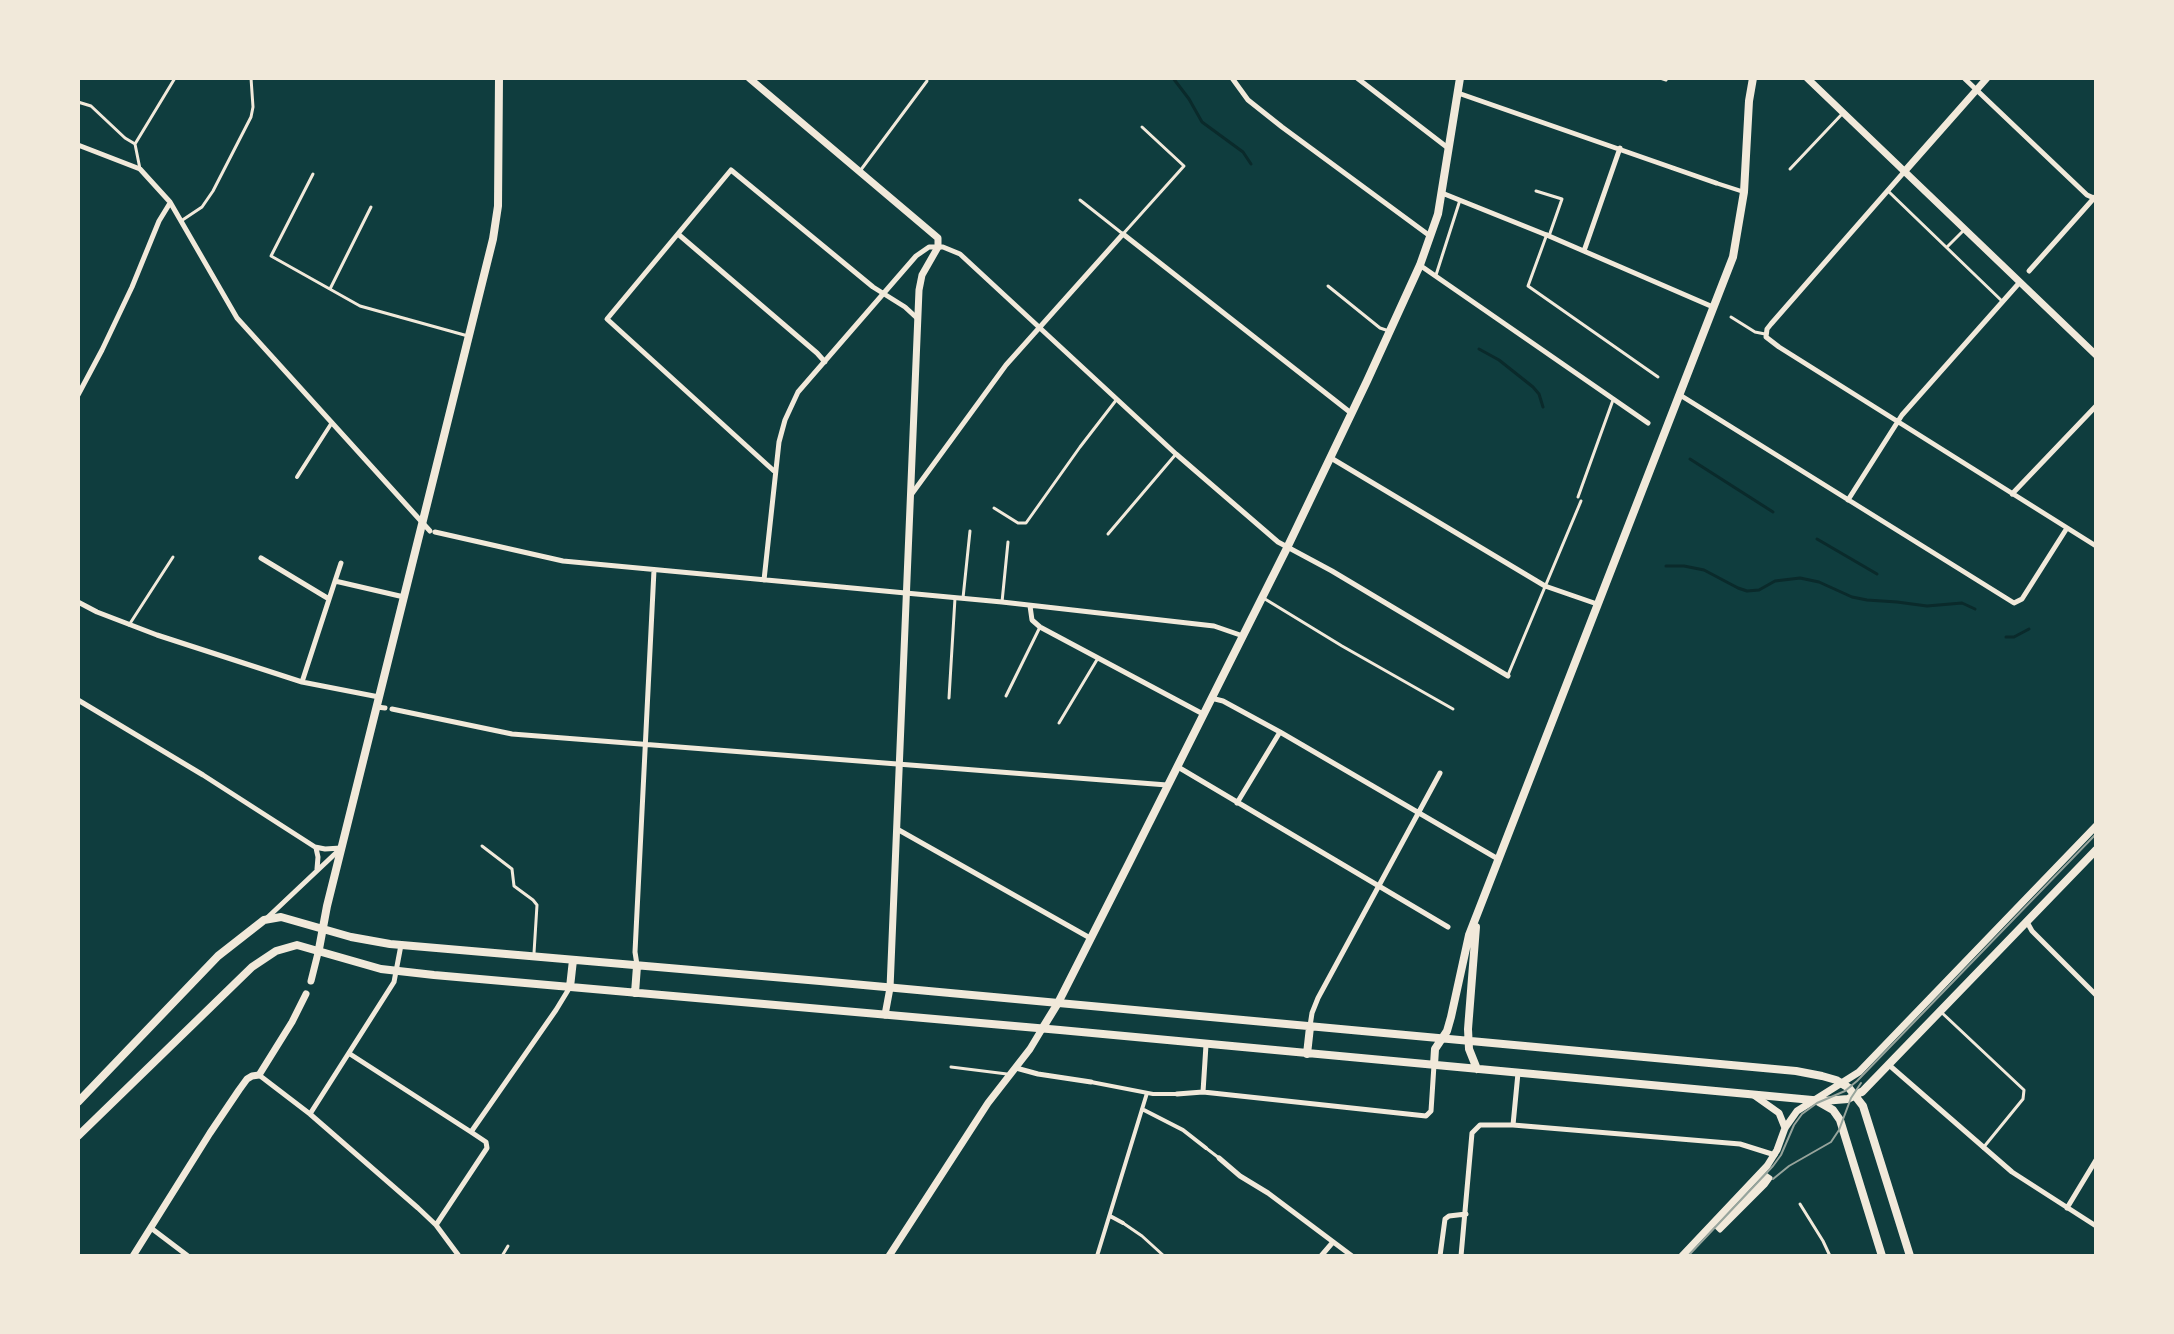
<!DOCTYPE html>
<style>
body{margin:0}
#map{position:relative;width:2174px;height:1334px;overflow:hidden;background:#0f3d3e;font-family:Commissioner,sans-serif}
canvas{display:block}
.frame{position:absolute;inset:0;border:80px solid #f1e9da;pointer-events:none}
</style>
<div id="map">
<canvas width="2174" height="1334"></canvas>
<div class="frame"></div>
</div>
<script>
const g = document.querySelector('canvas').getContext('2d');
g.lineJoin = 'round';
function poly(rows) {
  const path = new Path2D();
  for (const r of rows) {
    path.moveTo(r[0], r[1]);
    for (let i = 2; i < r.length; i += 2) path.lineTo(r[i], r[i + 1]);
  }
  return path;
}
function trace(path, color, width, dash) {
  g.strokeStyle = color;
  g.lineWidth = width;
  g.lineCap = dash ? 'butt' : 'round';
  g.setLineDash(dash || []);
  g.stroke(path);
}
trace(poly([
 [1173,78,1189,99,1202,122,1243,152,1251,164],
 [1479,349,1499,360,1533,387,1539,394,1543,407],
 [1690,459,1773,512],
 [1817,539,1877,574],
 [1666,566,1684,566,1704,570,1738,588,1747,591,1759,590,1775,581,1800,578,1819,582,1852,597,1867,600,1897,602,1927,606,1962,603,1975,609],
 [2006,637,2014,637,2029,629]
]), '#0a2a2b', 3);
trace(poly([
 [1660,78,1666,80,1667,78],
 [78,102,91,106,125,138,135,144],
 [140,169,135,144,175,78],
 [1790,169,1843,113],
 [860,171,927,81],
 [313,174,271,256,360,306,468,336],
 [1536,191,1562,199,1549,236],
 [1888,191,2003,302],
 [1080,200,1123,234,1184,166,1142,127],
 [181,221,202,207,213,191,251,117,253,107,251,78],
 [1547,234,1528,286,1658,377],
 [1947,247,1964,230],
 [1436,275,1460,200],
 [1328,286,1380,328,1389,331],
 [330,289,371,207],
 [1731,317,1755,332,1765,334],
 [1578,497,1613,400],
 [994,508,1018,523,1026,523,1080,447,1117,399],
 [1108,534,1176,454],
 [963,598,970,531],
 [1265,599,1342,646,1453,709],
 [1002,602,1008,542],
 [129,625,173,557],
 [1508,675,1581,501],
 [1006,696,1040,627],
 [949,698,955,598],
 [1059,723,1098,658],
 [482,846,512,869,514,886,533,900,537,905,534,953],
 [1940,1011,2024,1090,2023,1099,1983,1148],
 [951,1067,1007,1074],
 [1206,1148,1219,1158],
 [1800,1204,1823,1241,1830,1256],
 [1123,1223,1142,1236,1164,1256],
 [502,1256,508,1246]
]), '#f1e9da', 3);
trace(poly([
 [1716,183,1744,192],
 [297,477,331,424],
 [1091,1082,1153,1094,1177,1094],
 [1142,1109,1183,1130,1206,1148],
 [1110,1216,1123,1223],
 [1097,1256,1147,1093]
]), '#f1e9da', 4);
trace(poly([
 [1232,78,1248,100,1282,127,1430,236],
 [1357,78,1448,148],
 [1964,78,2087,195,2096,199],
 [1458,93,1716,183],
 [78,145,140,169,170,202,237,318,430,531],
 [1904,172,1771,324,1767,329,1766,337,1779,347,2096,546],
 [1442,193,1549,236,1713,307],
 [678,234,817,353,825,362],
 [1584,251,1620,148],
 [1421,266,1648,423],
 [2029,271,2095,197],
 [78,395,102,350,132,287,159,221,170,203],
 [1680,395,2014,603,2022,599,2067,528],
 [1331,458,1545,586,1597,604],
 [774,471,607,319,731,170,873,287,905,307,918,319],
 [2012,494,2096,406],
 [911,495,1006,365,1123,234,1351,413],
 [1848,500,1902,415,2020,282],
 [435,532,563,561,1002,602,1214,626,1243,636],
 [261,558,329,599],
 [764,580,779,442,785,420,798,392,916,256,929,247,943,247,960,254,1176,454,1278,542,1332,571,1508,676],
 [335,581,341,563],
 [78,602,97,612,157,635,302,682,379,697],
 [1030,606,1032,620,1040,627,1203,714],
 [302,682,335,581,404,597],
 [1211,698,1223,701,1280,732,1498,859],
 [78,700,203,775,315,847,325,849,341,848],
 [377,707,385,708],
 [392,709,512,734,1167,785],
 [1178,767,1448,927],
 [1237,803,1280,732],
 [897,829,1090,938],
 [316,848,318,857,317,869],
 [267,918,338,851],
 [2027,922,2032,931,2096,995],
 [637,965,635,952,654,570],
 [1310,1026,1312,1013,1318,998,1440,773],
 [350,1054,471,1132],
 [1889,1065,2012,1172,2096,1226],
 [1016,1068,1038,1074,1091,1082],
 [1518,1073,1513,1125,1740,1144,1775,1155],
 [259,1075,310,1114,418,1208,436,1225,459,1256],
 [1203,1092,1206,1045],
 [1177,1094,1203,1092,1426,1116,1431,1111,1434,1065],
 [310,1114,394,982,401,945],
 [1219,1158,1240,1176,1268,1193,1352,1256],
 [1767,1176,1770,1178,1765,1185,1720,1230,1717,1227,1722,1222,1767,1176],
 [2067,1208,2096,1160],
 [436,1225,487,1148,486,1142,471,1132,556,1010,570,987],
 [151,1228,188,1256],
 [1321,1256,1333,1242],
 [1440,1256,1445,1219,1449,1216,1466,1214],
 [1461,1256,1472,1133,1480,1125,1513,1125]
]), '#f1e9da', 5);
trace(poly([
 [749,78,938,238,938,247,922,275,919,290,890,988,885,1015],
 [1807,78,2096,355],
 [1904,172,1987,78],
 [311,981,319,949],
 [1755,1096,1779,1113,1785,1128],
 [133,1256,210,1133,239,1090,247,1079,252,1076,259,1075,292,1022,306,994],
 [889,1256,988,1103,1030,1049,1042,1029],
 [1682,1256,1767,1166,1777,1150,1785,1128,1797,1111,1859,1072,2096,826]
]), '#f1e9da', 7);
trace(poly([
 [1042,1029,1058,1003,1129,863,1287,548,1367,381,1420,265,1438,214,1460,78]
]), '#f1e9da', 8);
trace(poly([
 [1476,927,1468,1029,1469,1049,1477,1069],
 [319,949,327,906,493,239,498,206,499,78],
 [570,987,573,960],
 [635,993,637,966],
 [1307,1054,1310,1027],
 [1434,1065,1435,1049,1447,1031,1451,1017,1469,935,1733,257,1744,192,1749,101,1753,78],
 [1862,1092,2096,850],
 [78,1102,218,956,264,920,281,917,351,937,390,944,820,981,1796,1071,1822,1076,1836,1080,1849,1088,1863,1106,1910,1256],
 [1819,1102,1833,1110,1840,1120,1882,1256],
 [78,1136,252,967,276,951,297,945,381,969,434,975,1060,1030,1823,1101,1848,1099,1863,1091]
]), '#f1e9da', 8);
trace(poly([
 [1773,1179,1789,1166,1831,1142,1839,1130,1851,1098,1861,1083],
 [1688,1256,1773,1166,1781,1155,1794,1125,1802,1114,1817,1103,1845,1091,1857,1081,2096,834]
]), '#97a49c', 2);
</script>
